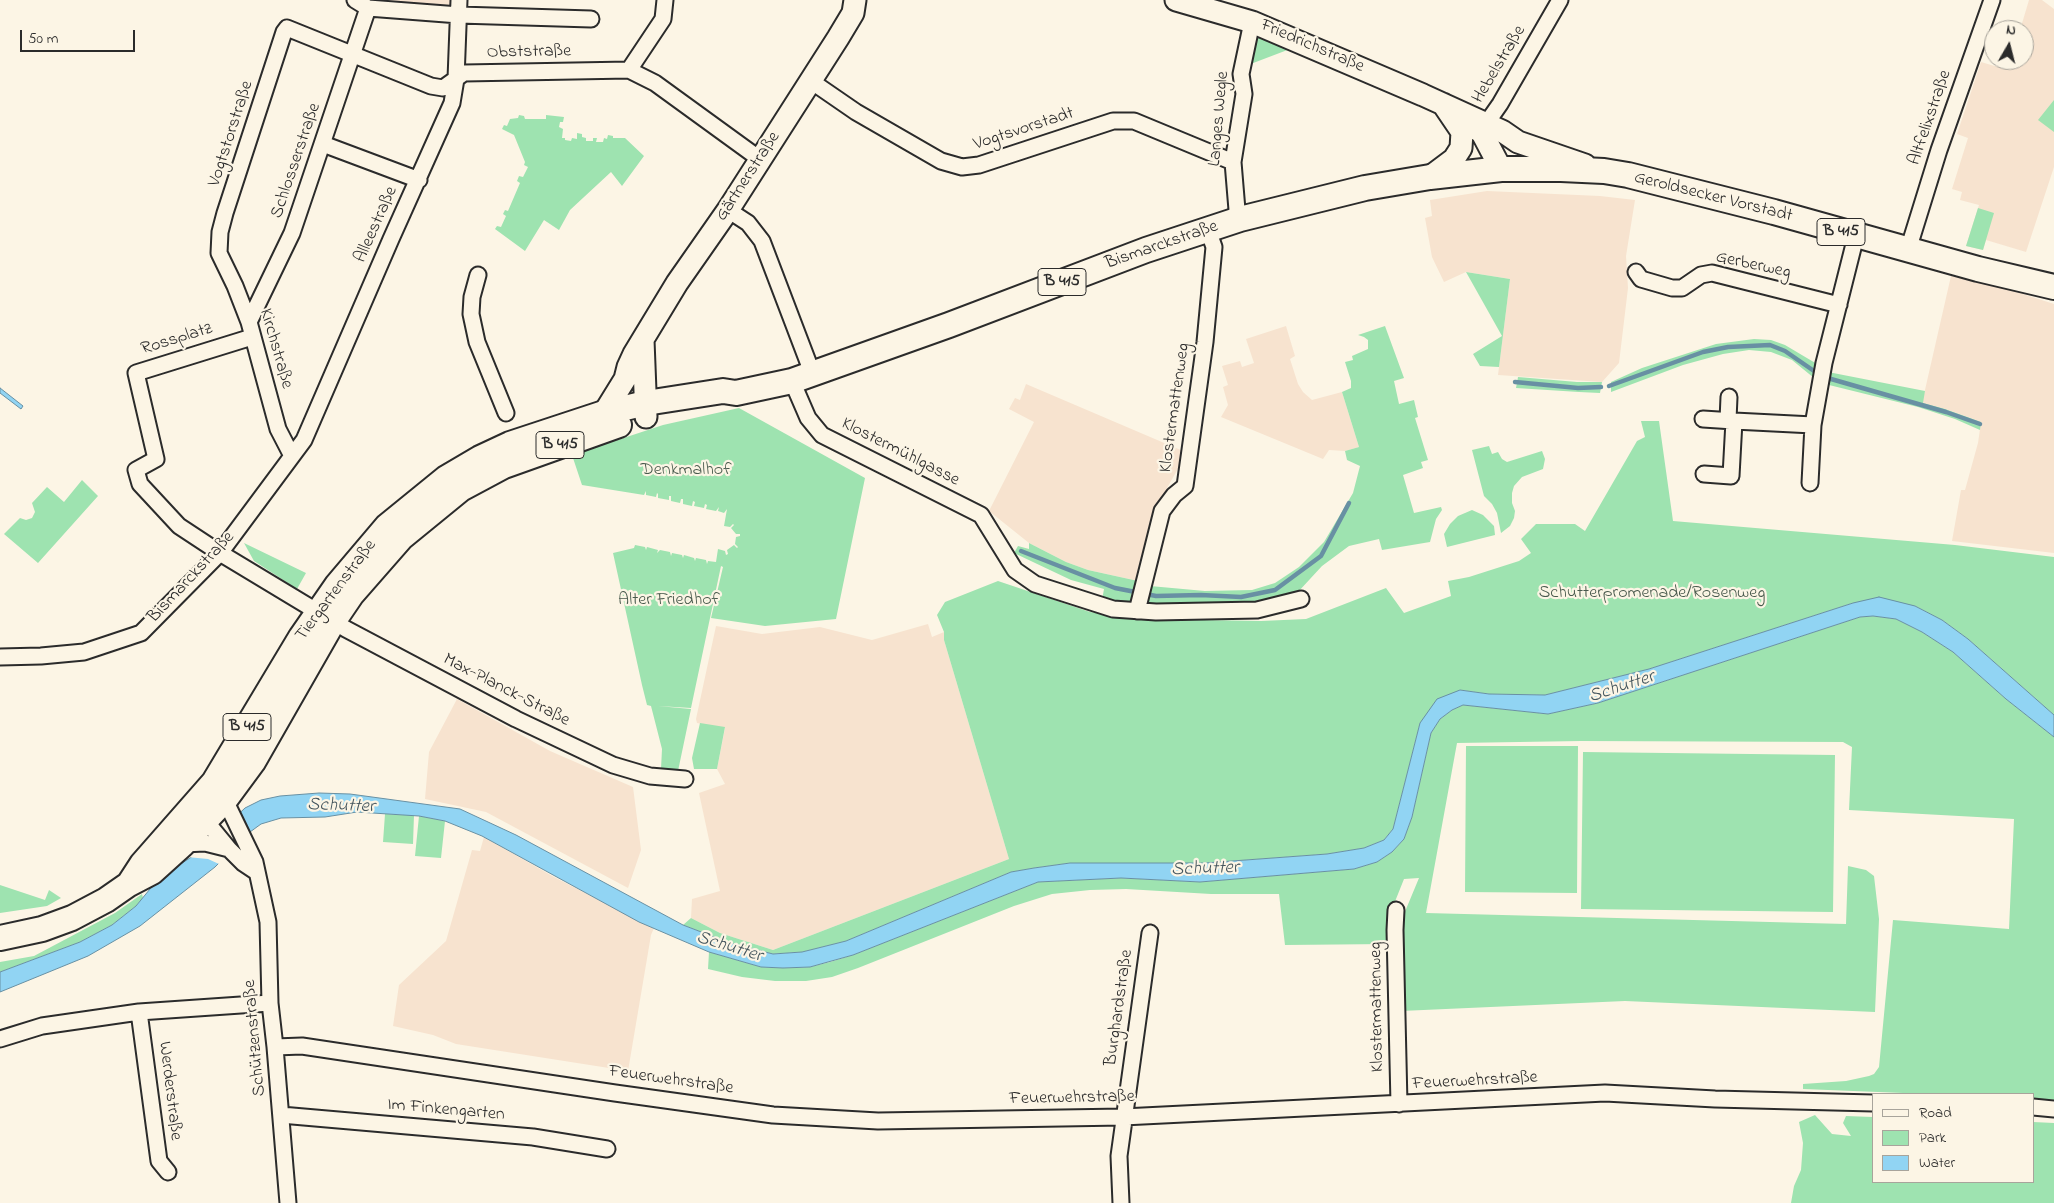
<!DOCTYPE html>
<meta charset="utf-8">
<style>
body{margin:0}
#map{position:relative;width:2054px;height:1203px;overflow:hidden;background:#fcf5e5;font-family:"Indie Flower",sans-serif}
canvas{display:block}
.legend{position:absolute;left:1872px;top:1093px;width:162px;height:90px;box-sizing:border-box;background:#fcf5e5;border:1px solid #a8a49b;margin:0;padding:6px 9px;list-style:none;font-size:15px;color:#2b2b2b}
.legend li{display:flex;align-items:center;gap:10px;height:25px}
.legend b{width:25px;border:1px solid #a8a49b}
.north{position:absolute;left:1984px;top:20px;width:50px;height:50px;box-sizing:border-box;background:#fcf5e5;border:1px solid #a8a49b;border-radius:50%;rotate:8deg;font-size:14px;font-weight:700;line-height:20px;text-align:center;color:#2b2b2b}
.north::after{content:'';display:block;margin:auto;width:18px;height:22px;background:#2b2b2b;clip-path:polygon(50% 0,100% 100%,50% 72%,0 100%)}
.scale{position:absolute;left:20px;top:30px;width:115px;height:22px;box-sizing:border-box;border:2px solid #2b2b2b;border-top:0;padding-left:6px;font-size:15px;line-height:18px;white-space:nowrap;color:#2b2b2b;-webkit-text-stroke:4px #fcf5e5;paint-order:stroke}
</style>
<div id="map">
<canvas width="2054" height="1203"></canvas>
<ul class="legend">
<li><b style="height:6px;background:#fcf5e5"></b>Road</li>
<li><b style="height:14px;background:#9ee3b0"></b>Park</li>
<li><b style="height:14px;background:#91d4f3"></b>Water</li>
</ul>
<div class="north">N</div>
<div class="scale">50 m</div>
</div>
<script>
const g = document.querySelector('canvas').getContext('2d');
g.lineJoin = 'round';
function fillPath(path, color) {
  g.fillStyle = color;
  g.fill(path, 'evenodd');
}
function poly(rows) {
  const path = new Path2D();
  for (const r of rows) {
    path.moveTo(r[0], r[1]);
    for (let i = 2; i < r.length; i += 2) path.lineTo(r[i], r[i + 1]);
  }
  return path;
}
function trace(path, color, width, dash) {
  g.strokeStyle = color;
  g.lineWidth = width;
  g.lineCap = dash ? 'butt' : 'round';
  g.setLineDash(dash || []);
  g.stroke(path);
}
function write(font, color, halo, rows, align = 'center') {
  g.font = font + ' "Indie Flower",sans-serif';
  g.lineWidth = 4.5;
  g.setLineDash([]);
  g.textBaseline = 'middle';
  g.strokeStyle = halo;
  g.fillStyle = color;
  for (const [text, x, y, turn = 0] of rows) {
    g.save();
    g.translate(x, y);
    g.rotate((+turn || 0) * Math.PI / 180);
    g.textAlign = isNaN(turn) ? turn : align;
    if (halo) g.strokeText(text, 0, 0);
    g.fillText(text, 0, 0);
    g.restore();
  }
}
fillPath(poly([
 [390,0,454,0,453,6,391,3],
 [2029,0,2042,0,2054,9,2054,167,2026,252,1986,240,1983,250,1966,246,1979,205,1960,200,1962,192,1952,189,1968,138,1957,134,1981,62,2008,70,2011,60,2024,60,2024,30,2020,30],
 [1487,191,1600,196,1635,200,1626,256,1628,288,1619,363,1602,382,1498,375,1510,279,1466,272,1444,282,1432,257,1425,218,1432,216,1430,200],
 [1951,276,1998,286,2054,304,2054,553,1952,541,1961,490,1965,490,1978,443,1981,422,1945,409,1922,403],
 [1286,326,1295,356,1290,359,1298,384,1303,392,1312,400,1342,392,1359,447,1345,451,1329,450,1323,459,1221,417,1228,405,1223,387,1228,385,1222,366,1240,361,1242,367,1254,363,1246,339],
 [1026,384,1183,451,1179,467,1167,488,1153,524,1138,581,1088,570,1066,562,1029,543,989,511,1034,422,1009,409,1015,398,1020,400],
 [928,624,932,637,944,632,944,640,1009,859,773,950,720,933,691,918,692,899,720,891,699,793,725,784,717,769,725,728,697,723,696,719,716,626,762,634,820,627,872,640],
 [457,699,550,751,633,787,641,850,628,888,486,812,425,799,429,752],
 [484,837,554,877,654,928,651,935,628,1071,456,1044,433,1035,393,1026,399,985,446,941,472,850,480,851]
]), '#f7e3cf');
fillPath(poly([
 [1254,35,1290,49,1248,65],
 [2054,100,2054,132,2038,120],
 [519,115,524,116,525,119,546,119,546,115,564,117,563,122,560,122,559,127,563,129,562,138,565,138,565,140,571,141,572,138,577,139,577,133,582,134,582,137,586,138,586,141,593,141,593,138,597,138,596,142,603,142,604,138,607,139,608,135,613,136,613,138,625,138,644,156,622,186,611,172,570,210,559,230,544,220,525,251,495,229,497,226,501,227,506,216,503,214,505,210,508,211,520,183,517,181,519,176,523,177,528,167,524,165,525,162,514,135,502,129,504,125,507,126,510,119,518,118],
 [1978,208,1994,213,1983,250,1966,246],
 [1466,272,1510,279,1499,367,1480,366,1473,354,1502,336],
 [1385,326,1404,378,1394,381,1399,404,1414,400,1418,417,1415,418,1428,460,1421,462,1423,468,1403,475,1414,513,1441,507,1442,510,1436,519,1430,542,1382,550,1379,539,1349,546,1322,566,1298,592,1269,604,1216,607,1145,604,1150,586,1205,591,1252,590,1275,583,1299,567,1324,542,1353,493,1360,466,1347,460,1345,451,1359,447,1342,392,1351,388,1351,381,1345,362,1353,360,1352,356,1368,349,1368,340,1364,337,1358,335],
 [1754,339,1771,340,1785,345,1817,364,1814,378,1792,360,1771,352,1749,350,1723,354,1683,365,1611,392,1611,382,1642,368,1716,344],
 [1828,372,1925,391,1923,403,1945,409,1981,422,1980,430,1955,419,1918,407,1825,384],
 [1518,377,1577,382,1602,382,1600,393,1579,392,1516,388],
 [739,408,865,478,836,619,765,626,711,618,723,567,721,566,691,708,658,706,691,709,678,771,661,769,662,749,651,706,647,705,642,685,613,553,634,548,635,545,645,547,646,550,647,547,658,550,657,553,660,550,670,552,671,556,672,553,682,555,683,558,684,555,694,558,695,561,696,558,706,560,707,564,708,561,716,562,718,549,725,551,726,555,728,554,727,550,734,545,737,548,738,547,735,544,736,537,740,536,740,534,736,534,731,528,734,525,733,524,730,527,724,526,727,509,724,513,718,511,719,507,716,511,706,509,707,505,705,504,704,508,694,506,695,502,693,501,692,506,683,504,683,499,681,499,680,503,671,501,671,496,669,496,669,500,658,498,658,494,657,493,656,497,646,495,646,491,644,495,582,485,572,455,663,425],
 [1641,421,1659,421,1673,521,1955,545,2054,557,2054,715,1968,639,1942,620,1915,606,1853,603,1649,669,1545,695,1489,694,1460,690,1420,723,1393,829,1384,840,1364,848,1327,854,1205,863,1070,863,1034,868,1011,872,846,941,802,952,773,954,730,943,683,925,691,918,720,933,773,950,1009,859,944,640,944,632,937,615,945,602,998,581,1090,612,1145,619,1261,621,1306,619,1386,588,1404,613,1451,596,1448,581,1469,577,1519,561,1531,553,1521,539,1536,524,1575,524,1585,531,1637,441,1645,437],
 [1489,446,1492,454,1498,452,1502,459,1507,462,1542,451,1545,459,1543,469,1522,477,1514,486,1512,493,1512,503,1515,511,1514,518,1510,526,1501,533,1497,513,1492,504,1484,496,1472,450],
 [82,480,98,496,38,563,4,534,20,518,26,520,32,518,35,512,32,503,47,487,64,502],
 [1472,510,1483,515,1494,526,1495,535,1447,547,1444,534,1450,524,1458,516],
 [244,543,306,573,297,589,254,561],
 [1029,543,1066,562,1088,570,1138,581,1134,599,1129,604,1102,600,1104,589,1071,580,1014,553,1018,546,1029,549],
 [1873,616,1896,619,1922,632,1953,652,2006,699,2054,737,2054,1100,2033,1099,2033,1094,1928,1094,1803,1089,1803,1084,1846,1081,1869,1076,1874,1074,1879,1067,1893,920,2009,929,2014,819,1849,810,1852,747,1843,742,1581,741,1457,743,1426,913,1846,924,1848,866,1866,870,1874,876,1879,919,1875,1012,1625,1001,1401,1011,1401,944,1404,914,1419,878,1404,879,1394,904,1388,944,1285,945,1279,894,1211,894,1126,889,1090,890,1052,894,1014,906,858,968,832,977,806,981,775,981,742,977,708,969,709,952,761,967,783,968,810,967,830,962,853,955,1038,882,1121,878,1200,882,1354,869,1377,862,1392,852,1404,839,1412,817,1431,733,1440,719,1452,710,1463,705,1548,714,1598,703,1860,617],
 [700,723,725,727,717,769,694,769,692,758],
 [1466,746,1578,746,1577,893,1465,892],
 [1583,752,1835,755,1833,912,1581,909],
 [385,814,414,815,413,844,383,842],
 [419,816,445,821,441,858,415,856],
 [0,885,45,900,49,890,61,898,47,906,0,913],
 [142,894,143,898,136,906,112,925,80,942,0,972,0,962,34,956,115,913],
 [1815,1115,1832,1134,1851,1136,1843,1123,1846,1116,1873,1117,1873,1182,2033,1182,2033,1122,2054,1123,2054,1203,1791,1203,1794,1186,1801,1170,1803,1143,1799,1122]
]), '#9ee3b0');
const water = poly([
 [0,388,23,406,21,409,0,393,0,388],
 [1879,597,1915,606,1942,620,1968,639,2054,715,2054,737,2006,699,1953,652,1922,632,1896,619,1873,616,1860,617,1598,703,1548,714,1463,705,1452,710,1440,719,1431,733,1412,817,1404,839,1392,852,1377,862,1354,869,1200,882,1121,878,1038,882,853,955,810,967,783,968,761,967,709,952,639,922,482,836,445,821,419,816,357,812,325,817,281,818,261,824,250,832,215,867,140,926,88,956,0,992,0,972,80,942,112,925,136,906,150,889,170,871,196,854,245,808,261,800,280,796,319,793,350,794,460,809,516,835,683,925,730,943,773,954,802,952,846,941,1011,872,1034,868,1070,863,1205,863,1327,854,1364,848,1384,840,1393,829,1420,723,1437,699,1460,690,1489,694,1545,695,1649,669,1853,603,1879,597]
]);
fillPath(water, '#91d4f3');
trace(water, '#6890a3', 1);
fillPath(poly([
 [239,810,248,836,219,864,208,859,187,857,195,852]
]), '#fcf5e5');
trace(poly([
 [1515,382,1578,388,1601,387],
 [1609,386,1703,352,1728,347,1770,345,1785,351,1814,371,1831,379,1946,412,1980,424],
 [1021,551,1115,588,1156,596,1201,595,1241,597,1275,590,1321,556,1349,503]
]), '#6890a3', 4.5);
const street = poly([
 [355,0,368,8,459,15,591,19],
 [629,70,663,19,665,0],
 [811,81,856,112,941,161,962,167,979,165,1113,121,1134,121,1233,162],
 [1486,124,1500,104,1560,0],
 [323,144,419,180],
 [728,210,748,223,762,241,813,375],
 [1240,219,1237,210,1233,162,1244,94,1241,74,1252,22],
 [1908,250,1939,150,1992,0],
 [1636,272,1641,279,1672,288,1682,288,1701,275,1712,273,1839,305],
 [478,275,472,297,471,314,477,342,506,413],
 [249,322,292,233,368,8],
 [252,337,136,373,156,459,136,470,140,484,179,526,220,553,346,629,516,719,613,765,650,776,685,779],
 [792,381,808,418,822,435,981,515,1015,570,1035,584,1113,609,1156,612,1257,610,1301,599],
 [1703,419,1734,421],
 [1728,420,1729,397],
 [292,456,278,429,249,322,235,286,219,253,220,232,225,213,284,32,287,28,431,86,443,88,464,73,629,70,655,83,761,160],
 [1704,474,1731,476,1734,421,1813,425,1824,363,1856,236],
 [1810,483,1813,425],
 [1137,611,1162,511,1174,495,1185,486,1205,342,1214,247,1208,230],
 [0,657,41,656,84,652,141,633,220,553,304,440,391,239,452,103,456,79,459,0],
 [225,800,255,862,268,922,270,1003,275,1047,288,1203],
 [204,814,206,821,229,849,243,863,255,871],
 [183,844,205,843,229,849],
 [1396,910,1395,930,1399,1104],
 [139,1012,159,1161,168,1172],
 [0,1039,42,1026,139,1012,270,1003],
 [275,1047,302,1046,615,1093,773,1115,878,1121,1123,1117,1605,1093,1715,1099,1873,1103],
 [2033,1107,2054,1109],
 [281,1115,533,1137,607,1149],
 [1121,1203,1119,1156,1150,933]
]);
const secondary = poly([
 [1176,0,1252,22,1423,95,1502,131,1518,142,1585,165],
 [1465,121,1482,133,1501,169],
 [1430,177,1454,159,1461,148,1462,132,1443,104],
 [643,340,646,417],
 [604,413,625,379,628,367,634,354,677,283,728,210,838,38,853,13,855,0]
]);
const primary = poly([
 [129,884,142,864,214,782,301,637,337,585,387,526,446,478,480,458,510,444,604,413,646,403,723,391,736,393,792,381,949,325,1146,250,1240,219,1365,188,1430,177,1501,169,1561,169,1604,171,1628,175,1774,212,1978,269,2054,287],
 [0,938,42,929,72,918,106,900,129,884,152,872,183,844,225,800,253,762,333,622,352,594,401,538,461,489,504,466,619,425]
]);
trace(street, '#2b2b2b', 19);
trace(secondary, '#2b2b2b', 25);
trace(primary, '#2b2b2b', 28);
trace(street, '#fcf5e5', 15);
trace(secondary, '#fcf5e5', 21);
trace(primary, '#fcf5e5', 24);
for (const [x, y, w] of [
 [1841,232,48],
 [1062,282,48],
 [560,445,48],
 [247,727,48]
]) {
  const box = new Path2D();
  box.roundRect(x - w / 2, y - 13.5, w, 27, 4);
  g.fillStyle = '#fcf5e5';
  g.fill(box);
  trace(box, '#2b2b2b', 1);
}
write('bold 16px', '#2b2b2b', null, [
 ["B 415",1841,232],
 ["B 415",1062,282],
 ["B 415",560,445],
 ["B 415",247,727]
]);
write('18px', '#2b2b2b', '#fcf5e5', [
 ["Friedrichstraße",1312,47,23],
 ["Obststraße",529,53,-1],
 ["Hebelstraße",1500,65,-59],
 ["Altfelixstraße",1931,118,-71],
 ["Langes Wegle",1220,119,-85],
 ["Vogtsvorstadt",1024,130,-18],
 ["Vogtstorstraße",232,134,-72],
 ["Schlosserstraße",297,161,-71],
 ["Gärtnerstraße",749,177,-57],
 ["Geroldsecker Vorstadt",1713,198,14],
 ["Alleestraße",377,225,-66],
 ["Bismarckstraße",1162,246,-19],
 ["Gerberweg",1753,266,12],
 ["Rossplatz",177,340,-17],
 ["Kirchstraße",275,349,74],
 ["Klostermattenweg",1176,408,-82],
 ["Klostermühlgasse",900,453,27],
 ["Bismarckstraße",192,578,-47],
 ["Tiergartenstraße",337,591,-53],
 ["Max-Planck-Straße",506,691,27],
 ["Klostermattenweg",1378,1007,-91],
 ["Burghardstraße",1120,1008,-82],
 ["Schützenstraße",256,1038,-95],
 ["Feuerwehrstraße",671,1081,8],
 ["Feuerwehrstraße",1475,1082,-3],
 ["Werderstraße",169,1091,83],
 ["Feuerwehrstraße",1072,1099,-1],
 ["Im Finkengarten",446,1111,5]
]);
write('18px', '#48594c', '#fcf5e5', [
 ["Denkmalhof",686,471],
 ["Schutterpromenade/Rosenweg",1652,594],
 ["Alter Friedhof",669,601]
]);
write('italic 19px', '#44555d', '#fcf5e5', [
 ["Schutter",1622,688,-18],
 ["Schutter",341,807,2],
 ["Schutter",1205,870,-2],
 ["Schutter",729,948,17]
]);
</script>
